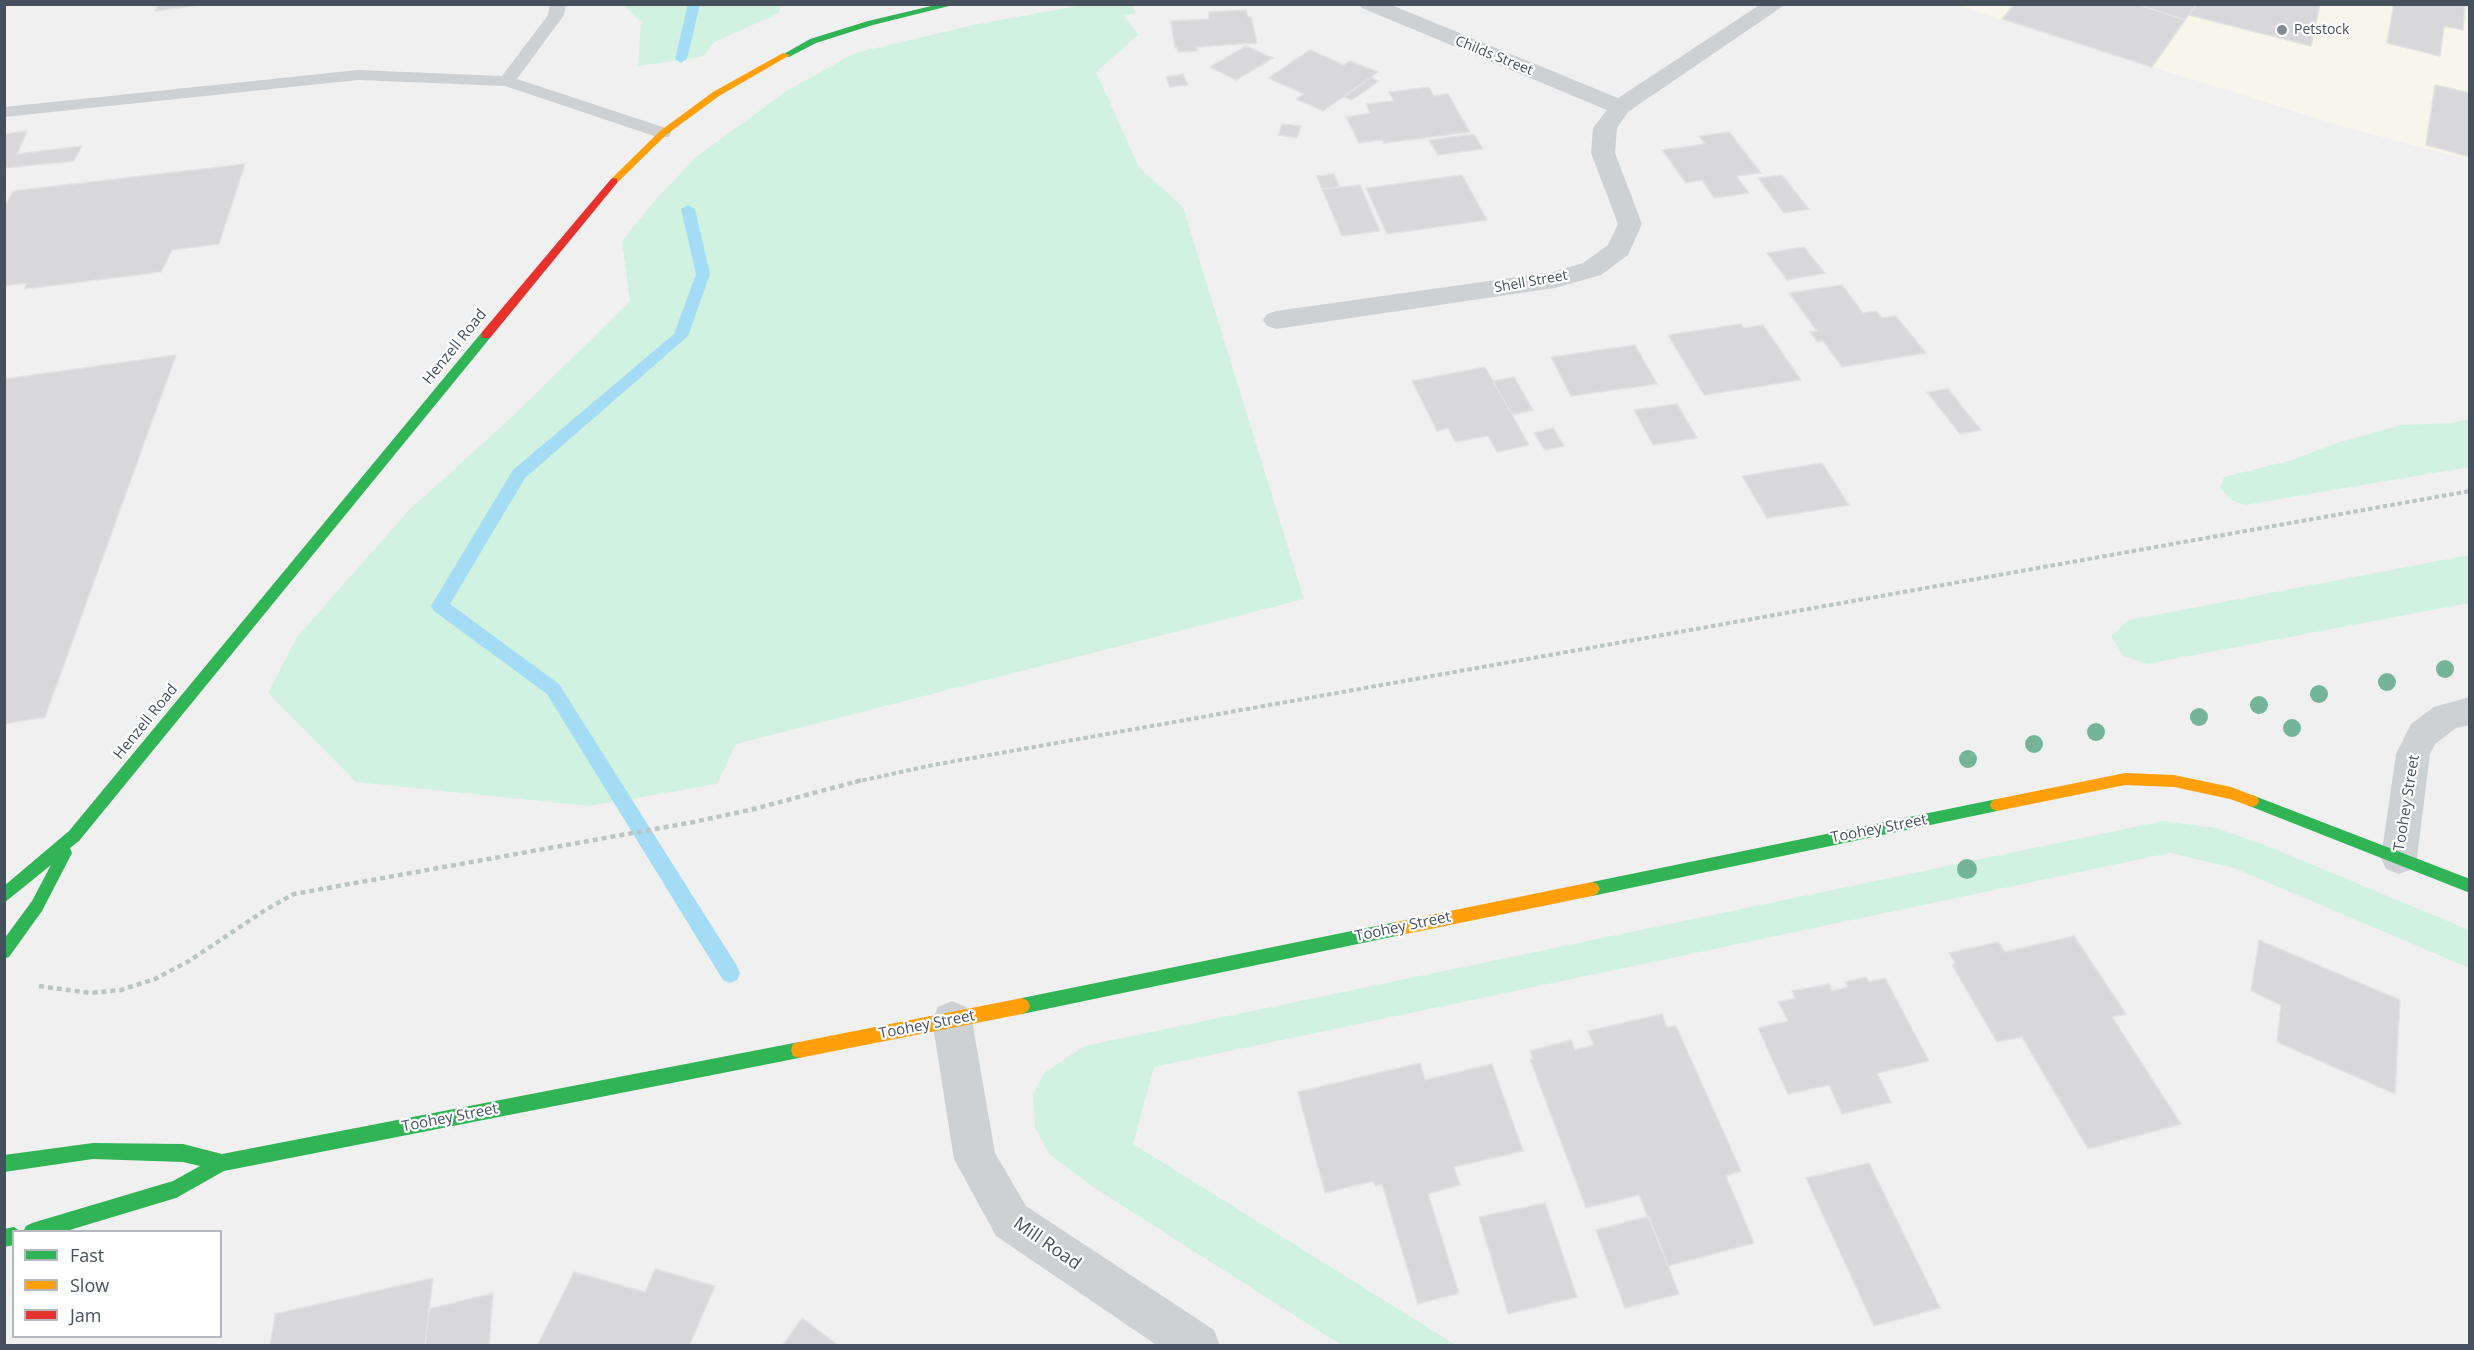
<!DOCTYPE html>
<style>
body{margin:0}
#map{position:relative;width:2474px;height:1350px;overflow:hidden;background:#f1f0f0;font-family:"Open Sans",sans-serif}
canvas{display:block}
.frame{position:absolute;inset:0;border:6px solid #45515f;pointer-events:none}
.legend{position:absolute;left:12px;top:1230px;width:210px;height:108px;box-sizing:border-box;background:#fff;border:2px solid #b5b9bf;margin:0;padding:8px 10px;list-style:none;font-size:18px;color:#45515f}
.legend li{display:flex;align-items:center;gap:12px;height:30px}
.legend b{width:30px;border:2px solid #b5b9bf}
</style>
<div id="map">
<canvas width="2474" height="1350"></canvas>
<div class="frame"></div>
<ul class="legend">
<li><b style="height:8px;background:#30b455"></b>Fast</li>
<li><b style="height:8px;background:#ff9f0a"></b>Slow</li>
<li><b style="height:8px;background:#e5322d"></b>Jam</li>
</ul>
</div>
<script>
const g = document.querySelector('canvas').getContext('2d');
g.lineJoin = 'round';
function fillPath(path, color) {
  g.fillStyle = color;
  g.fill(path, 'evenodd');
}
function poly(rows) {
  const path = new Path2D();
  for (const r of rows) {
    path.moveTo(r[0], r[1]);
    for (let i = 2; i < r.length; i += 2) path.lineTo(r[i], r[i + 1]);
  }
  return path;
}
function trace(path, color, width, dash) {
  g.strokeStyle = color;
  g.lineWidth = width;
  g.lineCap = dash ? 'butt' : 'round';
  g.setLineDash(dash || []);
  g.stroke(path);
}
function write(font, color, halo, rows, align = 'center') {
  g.font = font + ' "Open Sans",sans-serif';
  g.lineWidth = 4.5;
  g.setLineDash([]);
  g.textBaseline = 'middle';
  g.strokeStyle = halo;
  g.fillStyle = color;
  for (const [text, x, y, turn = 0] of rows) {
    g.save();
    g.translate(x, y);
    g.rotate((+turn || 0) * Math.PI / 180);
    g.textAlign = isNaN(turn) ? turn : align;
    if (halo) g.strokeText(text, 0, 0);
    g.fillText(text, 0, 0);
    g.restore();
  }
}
fillPath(poly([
 [1955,5,2469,5,2469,160,2348,128]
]), '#f8f5eb');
fillPath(poly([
 [1088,4,1132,5,1136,13,1124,16,1138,35,1096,72,1139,167,1183,207,1304,599,736,744,717,784,589,806,356,782,268,693,297,637,408,511,515,414,630,301,622,241,651,205,696,157,788,90,855,53,973,25],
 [623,5,781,5,779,13,715,42,702,57,638,66,641,22],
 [2469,419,2469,467,2245,505,2231,500,2220,488,2224,477,2292,460,2337,443,2401,425,2451,423],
 [2469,555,2469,603,2147,664,2123,656,2111,636,2129,620],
 [2163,821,2216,828,2265,845,2469,930,2469,968,2234,868,2170,853,1154,1067,1133,1144,1456,1345,1341,1345,1093,1187,1049,1154,1035,1127,1033,1094,1044,1073,1084,1046]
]), '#d2f2e1');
fillPath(poly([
 [688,4,700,4,687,59,681,63,675,59,688,4],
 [688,205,695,209,710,274,688,336,525,478,450,604,559,684,737,966,740,973,737,980,730,983,723,980,547,694,434,611,431,606,513,470,674,334,696,274,681,209,688,205]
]), '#a3dcf4');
const building = poly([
 [158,4,207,4,155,11,158,4],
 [2015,4,2137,4,2185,20,2152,67,2002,19,2015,4],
 [2137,4,2197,4,2185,20,2137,4],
 [2197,4,2320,4,2311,46,2189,15,2197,4],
 [2394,4,2465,4,2463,30,2444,26,2440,56,2387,43,2394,4],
 [1246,10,1248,17,1251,17,1257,43,1196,47,1197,51,1178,52,1177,47,1175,48,1171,21,1209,19,1209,12,1246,10],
 [1246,46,1273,58,1236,80,1210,67,1246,46],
 [1310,50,1344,65,1350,61,1378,72,1323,111,1296,99,1304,94,1268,78,1310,50],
 [1183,74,1188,85,1170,87,1166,77,1183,74],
 [1371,77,1379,81,1352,100,1344,97,1371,77],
 [2435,85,2470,93,2470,157,2426,145,2435,85],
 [1429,87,1434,96,1448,94,1470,132,1384,143,1382,140,1359,143,1346,117,1370,113,1366,104,1394,101,1389,92,1429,87],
 [1282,124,1301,126,1297,138,1278,135,1282,124],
 [27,131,17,154,82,146,74,161,4,168,4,134,27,131],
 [1729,132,1761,173,1736,176,1749,193,1714,198,1702,180,1686,183,1662,150,1705,144,1699,136,1729,132],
 [1474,134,1483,149,1438,155,1429,140,1474,134],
 [245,164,219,244,172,250,161,272,24,289,27,283,4,286,4,208,13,191,245,164],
 [1334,174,1340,187,1322,189,1317,176,1334,174],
 [1462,175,1487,220,1387,234,1366,188,1462,175],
 [1782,175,1809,209,1784,213,1758,178,1782,175],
 [1360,185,1380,231,1342,236,1322,189,1360,185],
 [1804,247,1825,273,1787,280,1767,253,1804,247],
 [1842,285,1863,313,1876,311,1882,318,1896,316,1926,353,1842,367,1823,341,1817,342,1810,332,1817,331,1789,293,1842,285],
 [1741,324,1743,328,1763,325,1801,380,1704,395,1668,335,1741,324],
 [1635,345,1657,384,1571,396,1551,357,1635,345],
 [176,355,45,717,4,724,4,379,176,355],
 [1485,367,1493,381,1529,445,1497,452,1488,436,1455,442,1448,428,1437,431,1412,381,1485,367],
 [1514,377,1533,410,1512,415,1493,381,1514,377],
 [1948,389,1981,430,1960,434,1927,392,1948,389],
 [1677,404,1697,438,1653,445,1634,410,1677,404],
 [1553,428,1564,446,1545,450,1534,433,1553,428],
 [1822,463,1849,505,1767,518,1742,476,1822,463],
 [2074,936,2126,1014,2112,1017,2181,1124,2088,1149,2022,1037,1997,1042,1952,965,1955,963,1949,953,1998,942,2005,952,2074,936],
 [2259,940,2400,1000,2395,1094,2277,1042,2281,1005,2251,991,2259,940],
 [1866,977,1869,982,1885,978,1929,1061,1877,1073,1891,1102,1842,1114,1829,1085,1788,1094,1758,1028,1788,1021,1778,1002,1795,998,1792,991,1829,984,1832,991,1848,987,1845,982,1866,977],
 [1662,1014,1667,1027,1676,1026,1741,1171,1726,1176,1754,1243,1668,1266,1639,1195,1586,1208,1530,1059,1533,1059,1530,1051,1571,1040,1575,1050,1594,1045,1588,1031,1662,1014],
 [1420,1063,1425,1080,1492,1064,1523,1151,1454,1167,1460,1185,1428,1194,1459,1293,1418,1304,1382,1184,1375,1186,1373,1181,1325,1193,1298,1092,1420,1063],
 [1869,1163,1940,1308,1874,1326,1806,1178,1869,1163],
 [1545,1203,1577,1297,1508,1314,1479,1217,1545,1203],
 [1649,1216,1679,1294,1625,1308,1596,1230,1649,1216],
 [655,1269,715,1286,689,1346,537,1346,574,1272,645,1292,655,1269],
 [433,1278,425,1346,270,1346,275,1314,433,1278],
 [493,1293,489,1346,425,1346,429,1309,493,1293],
 [802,1318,839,1346,782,1346,802,1318]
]);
fillPath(building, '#d8d8da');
trace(building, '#e2e2e3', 1.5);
trace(poly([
 [855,782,933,765,2470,491]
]), '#b9c6c4', 4, [4.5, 3]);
trace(poly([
 [39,986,90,993,121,990,155,979,189,961,267,909,294,894,694,822,754,809,862,780]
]), '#b9c6c4', 4.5, [5, 4]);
fillPath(poly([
 [550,4,566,4,564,15,517,79,669,129,671,133,669,137,657,137,505,86,358,80,4,117,4,107,358,70,502,76,548,15,550,4]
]), '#ced1d4');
fillPath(poly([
 [1359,4,1389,4,1618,98,1761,4,1786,4,1628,112,1617,128,1615,153,1642,224,1628,255,1601,275,1555,288,1276,329,1267,326,1263,320,1267,314,1276,311,1553,272,1583,263,1608,245,1618,224,1591,153,1593,128,1607,110,1362,8,1359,4],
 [2470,697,2470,725,2456,728,2435,744,2430,754,2417,858,2412,869,2399,874,2386,869,2381,858,2396,754,2411,724,2434,707,2470,697],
 [952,1001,966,1007,972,1020,995,1153,1026,1206,1214,1330,1220,1346,1158,1346,996,1236,954,1159,932,1020,938,1007,952,1001]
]), '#ced1d4');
fillPath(poly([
 [940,4,957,4,873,25,816,43,789,57,782,55,810,39,868,21,940,4],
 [486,331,490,332,490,338,79,841,70,848,72,853,42,911,9,957,4,959,4,939,32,901,51,865,4,903,4,886,69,831,482,332,486,331],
 [2252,795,2470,879,2470,893,2247,805,2245,801,2247,797,2252,795],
 [1997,799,2002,801,2004,805,2002,809,1997,811,1592,896,1587,894,1584,889,1587,884,1592,882,1997,799],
 [1396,922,1401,924,1404,929,1401,934,1396,936,1022,1014,1016,1011,1014,1006,1016,1001,1022,998,1396,922],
 [799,1042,805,1044,807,1050,805,1056,799,1058,224,1171,176,1198,63,1232,23,1232,26,1226,32,1223,173,1181,200,1166,183,1162,93,1159,4,1172,4,1155,93,1143,183,1144,222,1154,799,1042],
 [14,1227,21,1232,14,1232,14,1245,4,1247,4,1229,14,1227]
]), '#30b455');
fillPath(poly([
 [783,53,790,55,719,96,666,135,617,183,611,183,611,179,660,131,713,92,783,53],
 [2125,773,2174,775,2231,787,2257,797,2259,801,2257,805,2252,807,2230,799,2174,787,2125,785,1997,811,1992,809,1990,805,1992,801,1997,799,2125,773],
 [1592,882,1597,884,1600,889,1597,894,1592,896,1396,936,1391,934,1388,929,1391,924,1396,922,1592,882],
 [1022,998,1028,1001,1030,1006,1028,1011,1022,1014,799,1058,793,1056,791,1050,793,1044,799,1042,1022,998]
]), '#ff9f0a');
fillPath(poly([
 [614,178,617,179,617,183,490,338,482,338,482,332,611,179,614,178]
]), '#e5322d');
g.fillStyle = '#74b499';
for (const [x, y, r] of [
 [2445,669,9],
 [2387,682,9],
 [2319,694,9],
 [2259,705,9],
 [2199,717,9],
 [2292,728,9],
 [2096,732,9],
 [2034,744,9],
 [1968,759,9],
 [1967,869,10]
]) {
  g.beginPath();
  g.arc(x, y, r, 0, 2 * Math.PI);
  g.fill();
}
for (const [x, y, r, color] of [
 [2282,30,6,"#818992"]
]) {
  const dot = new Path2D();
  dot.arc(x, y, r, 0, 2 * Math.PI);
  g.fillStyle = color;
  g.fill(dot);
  trace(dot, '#fff', 2);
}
write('14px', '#45515f', '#fff', [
 ["Petstock",2294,30]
], 'left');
write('14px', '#45515f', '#fff', [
 ["Childs Street",1494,56,22],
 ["Shell Street",1531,282,-10]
]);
write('15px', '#45515f', '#fff', [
 ["Henzell Road",455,347,-51],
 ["Henzell Road",146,722,-51],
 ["Toohey Street",2407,803,-81],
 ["Toohey Street",1879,829,-11],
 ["Toohey Street",1403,927,-12],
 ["Toohey Street",927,1025,-11],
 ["Toohey Street",450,1118,-11]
]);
write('18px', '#45515f', '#fff', [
 ["Mill Road",1047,1244,35]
]);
</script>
